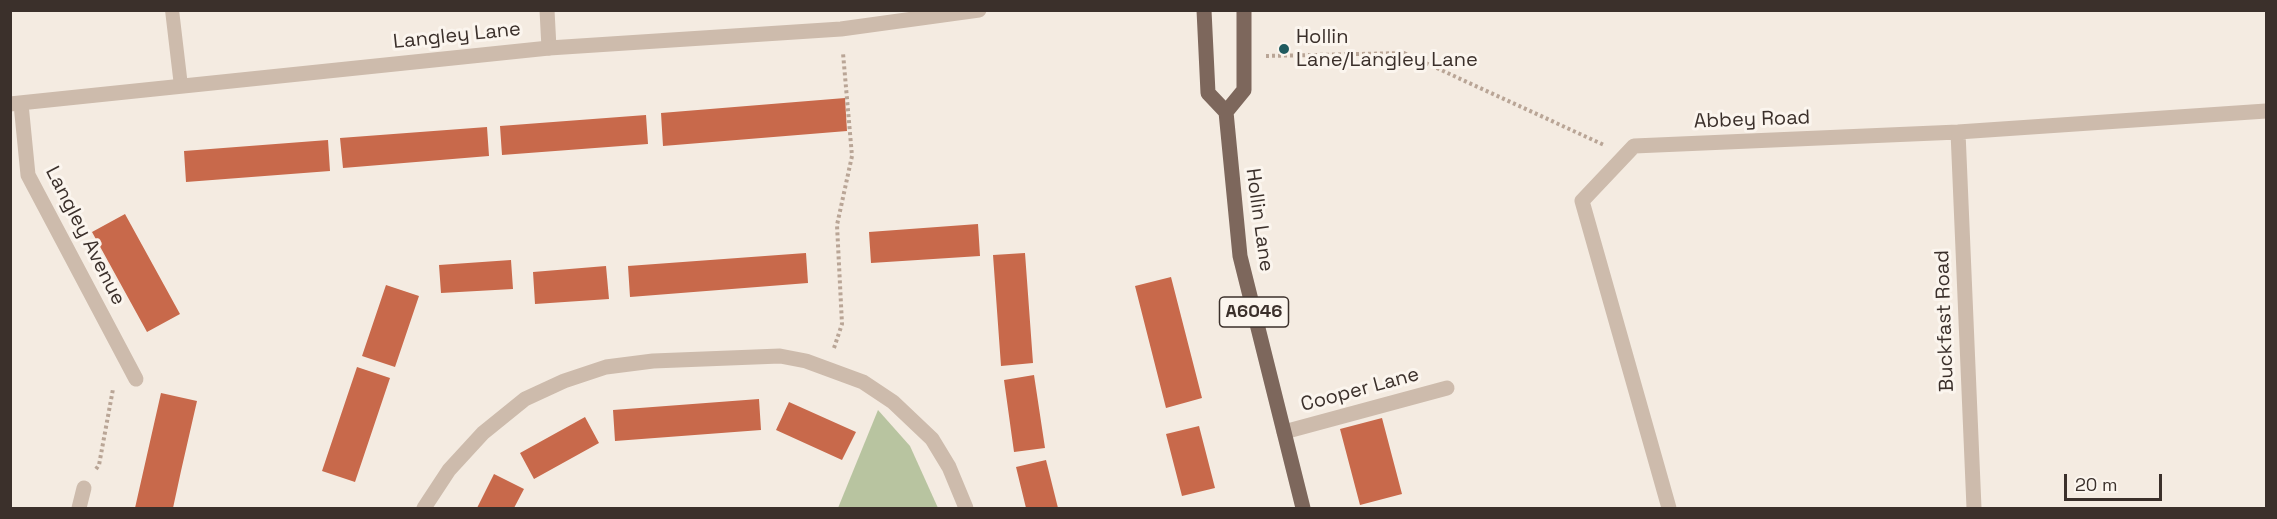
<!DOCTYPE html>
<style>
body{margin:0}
#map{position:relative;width:2277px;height:519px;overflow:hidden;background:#f4ebe1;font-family:"Space Grotesk",sans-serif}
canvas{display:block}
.frame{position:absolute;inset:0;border:12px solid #3b302b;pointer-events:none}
.scale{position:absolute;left:2064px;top:474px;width:98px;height:27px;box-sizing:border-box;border:3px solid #3b302b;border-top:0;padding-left:8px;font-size:18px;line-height:21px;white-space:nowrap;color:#3b302b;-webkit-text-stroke:4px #fbf5ee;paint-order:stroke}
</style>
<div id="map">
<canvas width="2277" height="519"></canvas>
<div class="frame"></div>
<div class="scale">20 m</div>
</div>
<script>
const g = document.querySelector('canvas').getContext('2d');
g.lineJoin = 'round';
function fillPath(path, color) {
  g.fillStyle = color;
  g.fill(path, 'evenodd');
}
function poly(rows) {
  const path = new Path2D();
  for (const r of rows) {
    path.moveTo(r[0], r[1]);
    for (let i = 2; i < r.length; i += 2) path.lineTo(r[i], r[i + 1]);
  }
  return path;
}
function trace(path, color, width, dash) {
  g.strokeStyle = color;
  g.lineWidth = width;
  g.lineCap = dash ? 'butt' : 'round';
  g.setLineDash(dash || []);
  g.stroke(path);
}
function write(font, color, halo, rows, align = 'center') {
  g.font = font + ' "Space Grotesk",sans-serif';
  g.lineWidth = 6;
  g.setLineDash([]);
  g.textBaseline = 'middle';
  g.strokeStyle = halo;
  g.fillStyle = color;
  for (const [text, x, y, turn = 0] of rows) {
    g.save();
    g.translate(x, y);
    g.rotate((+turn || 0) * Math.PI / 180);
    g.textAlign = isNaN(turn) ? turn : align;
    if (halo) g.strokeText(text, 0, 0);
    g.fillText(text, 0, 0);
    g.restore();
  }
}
fillPath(poly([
 [878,410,910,446,938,508,838,508]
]), '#b8c4a0');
fillPath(poly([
 [845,98,847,131,663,146,661,113],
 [646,115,648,144,502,155,500,126],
 [487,127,489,156,343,168,340,138],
 [328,140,330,171,186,182,184,151],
 [125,214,180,314,147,332,92,232],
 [978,224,980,256,871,263,869,232],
 [806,253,808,283,630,297,628,266],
 [1025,253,1033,363,1001,366,993,255],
 [511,260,513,289,441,293,439,265],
 [606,266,609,299,535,304,533,272],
 [1171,277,1202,398,1166,408,1135,286],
 [386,285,419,296,395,367,362,356],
 [357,367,390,378,355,482,322,471],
 [1034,375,1045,448,1014,452,1004,380],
 [161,393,197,401,181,471,173,508,135,508],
 [759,399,761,430,615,441,613,410],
 [789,402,856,432,842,460,776,430],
 [585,417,599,443,534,479,520,453],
 [1382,418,1402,494,1360,505,1340,429],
 [1199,426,1215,488,1182,496,1166,434],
 [1046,460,1058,508,1026,508,1016,467],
 [494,474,524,489,514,508,477,508]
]), '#c8694b');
trace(poly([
 [1266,56,1404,53,1604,145],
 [834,348,842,324,837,225,852,156,843,53],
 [96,469,99,465,113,389]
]), '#b9a596', 4, [3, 3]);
trace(poly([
 [172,10,181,86]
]), '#cdbbac', 14);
trace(poly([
 [547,10,549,48],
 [21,104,28,175,136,379],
 [1958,132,1974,508],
 [1284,432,1447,388],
 [79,508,84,488],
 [424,508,449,470,483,433,525,399,564,381,606,367,653,361,780,356,806,361,863,382,893,402,932,439,949,467,966,508],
 [1669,508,1582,201,1634,146,1958,132,2266,111]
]), '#cdbbac', 15);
trace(poly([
 [10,104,549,48,841,29,979,10]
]), '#cdbbac', 15);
trace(poly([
 [1204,10,1208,93,1226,112,1240,256,1303,508],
 [1226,112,1244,90,1244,10]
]), '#7d675c', 15);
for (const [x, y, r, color] of [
 [1284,49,6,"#1f5a5e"]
]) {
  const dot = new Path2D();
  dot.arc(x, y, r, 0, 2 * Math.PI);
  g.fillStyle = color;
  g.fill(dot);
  trace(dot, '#fbf5ee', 2);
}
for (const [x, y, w] of [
 [1254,312,69]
]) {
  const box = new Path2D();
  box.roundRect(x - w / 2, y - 15, w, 30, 4.5);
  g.fillStyle = '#fbf5ee';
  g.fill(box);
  trace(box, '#3b302b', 1.5);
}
write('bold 18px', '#3b302b', null, [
 ["A6046",1254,312]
]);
write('20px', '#3b302b', '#fbf5ee', [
 ["Langley Lane",457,36,-6],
 ["Abbey Road",1752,120,-2],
 ["Hollin Lane",1259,220,82],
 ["Langley Avenue",85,236,63],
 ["Buckfast Road",1945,321,-92],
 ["Cooper Lane",1360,390,-15]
]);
write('20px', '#3b302b', '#fbf5ee', [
 ["Hollin",1296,38],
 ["Lane/Langley Lane",1296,61]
], 'left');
</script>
